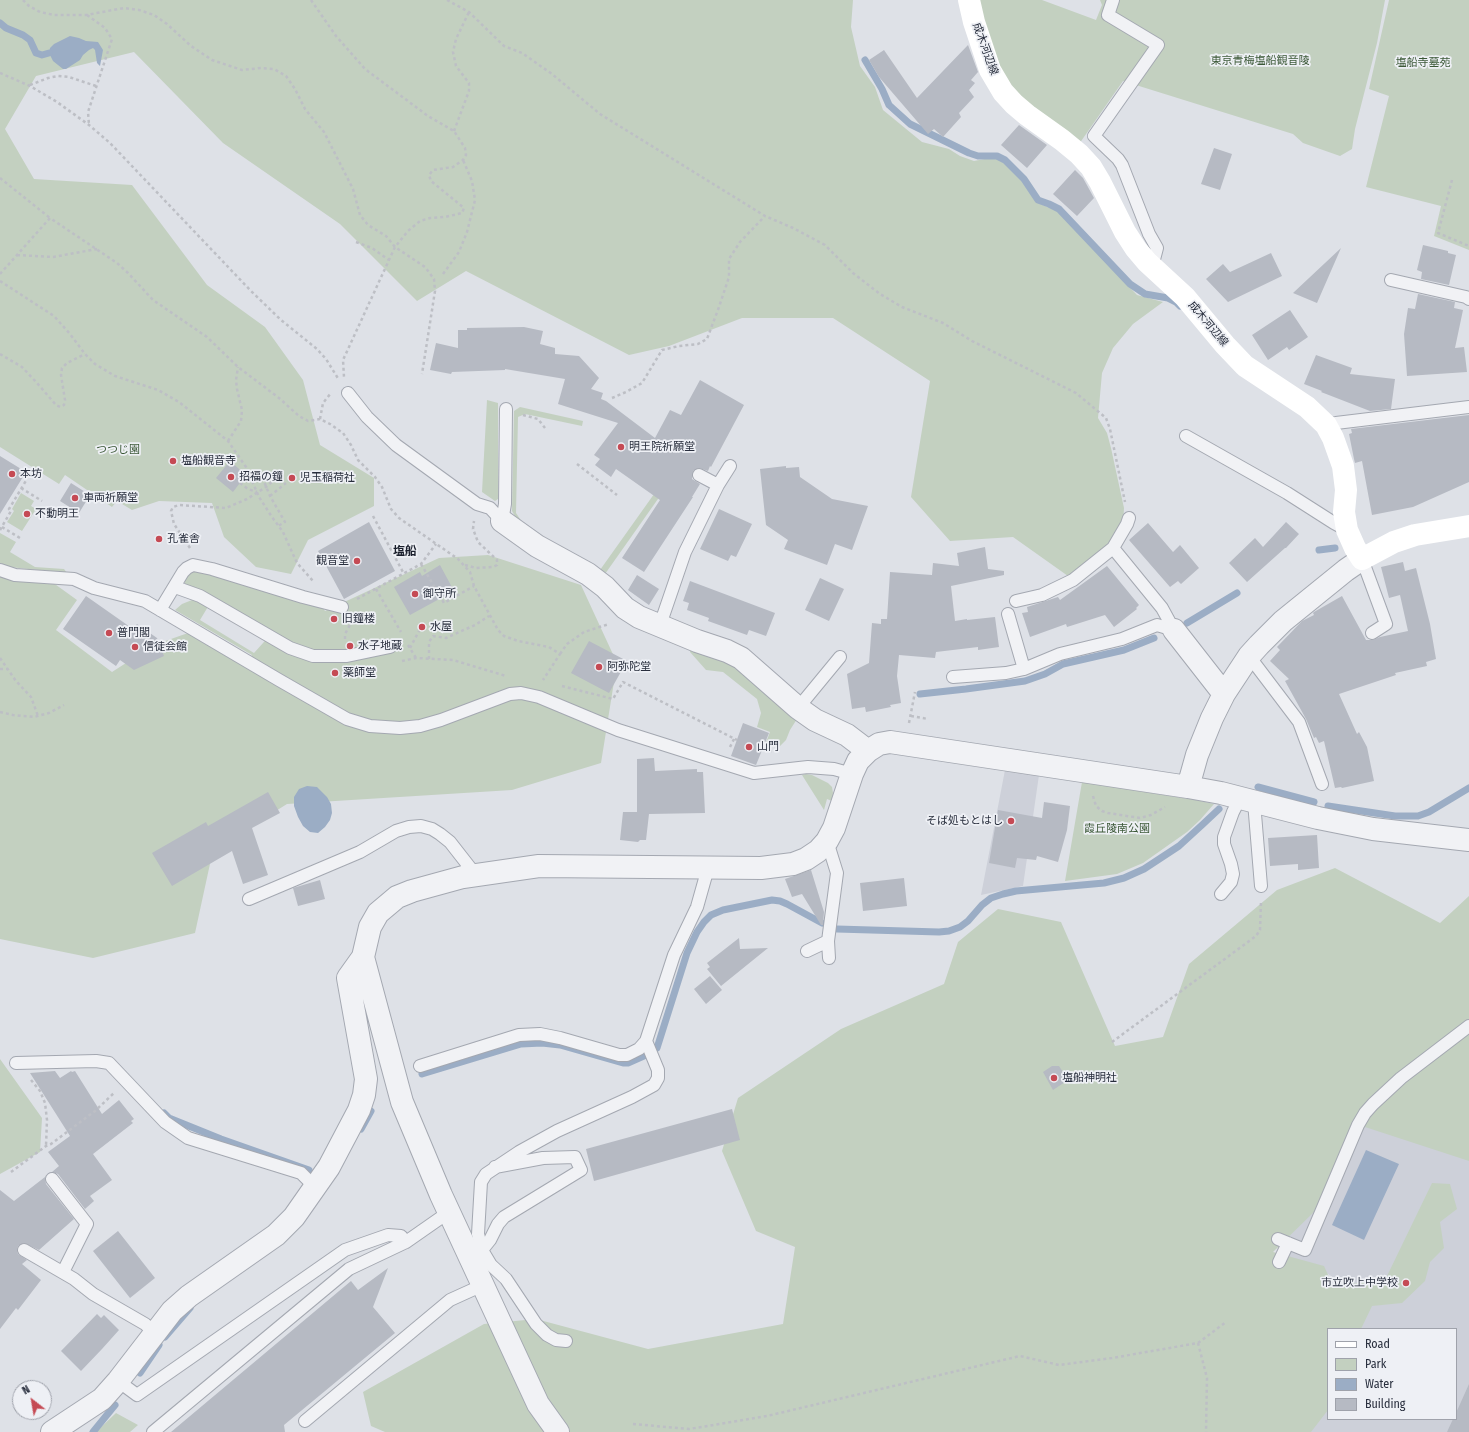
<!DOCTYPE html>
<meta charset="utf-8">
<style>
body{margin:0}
#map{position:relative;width:1469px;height:1432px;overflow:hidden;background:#dee1e7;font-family:"Fira Sans Condensed",sans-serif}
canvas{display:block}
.legend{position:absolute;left:1327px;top:1328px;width:130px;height:92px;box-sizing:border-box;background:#eef0f5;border:1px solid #9fa2ab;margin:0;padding:5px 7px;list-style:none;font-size:12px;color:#282e3d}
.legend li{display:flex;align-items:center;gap:8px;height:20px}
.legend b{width:20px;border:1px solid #9fa2ab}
.north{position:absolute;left:12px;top:1380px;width:40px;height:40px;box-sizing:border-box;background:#eef0f5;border:1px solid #9fa2ab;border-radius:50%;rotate:329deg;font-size:11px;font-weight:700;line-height:16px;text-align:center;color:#282e3d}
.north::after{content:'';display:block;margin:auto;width:14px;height:18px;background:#c54a54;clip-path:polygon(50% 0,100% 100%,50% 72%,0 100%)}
</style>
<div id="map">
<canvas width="1469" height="1432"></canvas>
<ul class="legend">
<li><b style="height:5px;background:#fff"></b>Road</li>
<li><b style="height:11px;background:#c3d0c0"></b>Park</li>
<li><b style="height:11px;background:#9badc5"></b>Water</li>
<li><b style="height:11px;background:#b6bac3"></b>Building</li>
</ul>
<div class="north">N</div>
</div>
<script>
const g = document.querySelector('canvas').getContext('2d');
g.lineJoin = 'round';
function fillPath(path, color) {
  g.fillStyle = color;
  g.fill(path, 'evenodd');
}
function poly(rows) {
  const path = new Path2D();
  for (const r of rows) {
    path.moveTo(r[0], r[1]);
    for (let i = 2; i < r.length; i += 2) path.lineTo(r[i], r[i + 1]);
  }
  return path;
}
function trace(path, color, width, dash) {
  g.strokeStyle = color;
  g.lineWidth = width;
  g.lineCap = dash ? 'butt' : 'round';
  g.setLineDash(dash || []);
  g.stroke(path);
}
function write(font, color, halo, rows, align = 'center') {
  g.font = font + ' "Fira Sans Condensed","Noto Sans JP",sans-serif';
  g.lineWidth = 3.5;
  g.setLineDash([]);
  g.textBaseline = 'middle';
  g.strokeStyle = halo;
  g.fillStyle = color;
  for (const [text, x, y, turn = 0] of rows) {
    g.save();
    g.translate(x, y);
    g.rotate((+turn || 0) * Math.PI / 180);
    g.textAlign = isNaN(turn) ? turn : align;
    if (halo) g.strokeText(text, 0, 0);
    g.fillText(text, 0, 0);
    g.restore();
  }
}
fillPath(poly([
 [1005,770,1039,775,1023,886,981,895],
 [1346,1109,1469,1157,1469,1432,1303,1432,1328,1382,1328,1419,1456,1419,1456,1329,1354,1329,1369,1299,1318,1268,1277,1252]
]), '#cdd0d9');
fillPath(poly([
 [0,0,853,0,851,27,860,66,875,87,883,110,922,142,949,149,960,156,974,161,995,157,1005,162,1019,176,1038,203,1057,211,1137,295,1163,302,1133,324,1113,348,1102,373,1098,418,1107,433,1111,448,1124,508,1123,525,1106,546,1068,576,1013,537,950,541,911,497,930,381,833,318,742,318,669,346,629,355,466,271,417,301,340,224,223,143,134,52,36,76,5,129,34,179,132,185,207,285,265,327,303,380,320,445,374,478,374,506,308,540,291,574,256,567,224,537,212,503,159,501,132,510,117,501,112,507,65,475,59,484,0,447],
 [973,0,1042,0,1096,20,1102,5,1100,0,1385,0,1377,43,1355,129,1352,149,1340,156,1303,143,1293,134,1123,81,1077,147,1007,91],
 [1389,0,1469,0,1469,250,1434,236,1441,206,1366,187,1389,96,1369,89],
 [487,400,498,403,498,499,495,501,482,492],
 [520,407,583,421,582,426,525,414,518,417,516,513,522,522,532,529,531,531,516,518,512,511,514,411],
 [674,466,677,472,605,574,600,570],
 [21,493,34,501,31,506,36,509,22,531,7,522,14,511,12,509],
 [0,533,16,542,10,552,35,567,64,569,67,573,9,567,0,563],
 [488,555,581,585,617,663,601,763,512,790,287,804,213,850,195,933,93,958,0,939,0,576,52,582,77,600,56,630,112,672,154,645,188,633,250,658,252,655,175,610,182,604,192,600,198,601,209,605,200,620,254,653,272,633,214,598,185,584,184,578,190,571,200,570,323,608,325,611,439,558],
 [690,649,735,665,797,719,790,730,786,740,779,747,765,745,770,732,757,727,761,713,757,699,723,672,706,670,690,652],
 [806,774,812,775,828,783,832,787,833,793,832,801,827,799,824,810,802,775],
 [1082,782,1196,800,1214,804,1200,820,1187,832,1143,863,1117,874,1065,881],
 [1335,868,1440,923,1469,896,1469,1161,1365,1127,1316,1210,1273,1252,1324,1266,1334,1288,1387,1276,1432,1183,1450,1184,1457,1209,1440,1222,1444,1248,1430,1262,1425,1281,1402,1303,1372,1306,1361,1329,1328,1329,1328,1410,1311,1432,385,1432,371,1426,363,1392,484,1324,536,1319,648,1349,783,1324,795,1247,756,1231,722,1151,738,1098,841,1029,944,984,958,942,998,909,1061,922,1115,1046,1163,1037,1189,964,1277,890],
 [0,1059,42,1118,40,1152,0,1174],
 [116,1413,138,1425,130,1432,96,1432]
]), '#c3d0c0');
fillPath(poly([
 [70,36,79,38,86,41,98,42,103,50,100,66,97,63,95,50,93,48,89,50,83,55,80,60,66,69,63,69,53,61,49,53,50,48,54,44],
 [307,786,317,787,327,797,331,804,332,813,330,820,325,827,318,833,310,832,303,826,298,817,294,806,294,797,299,789],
 [1366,1150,1399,1164,1364,1240,1332,1225]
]), '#9badc5');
trace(poly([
 [0,23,6,28,23,35,30,40,36,53,42,55,49,53],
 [865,60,882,89,889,105,910,124,969,153,978,156,997,156,1005,160,1024,179,1038,200,1049,204,1059,209,1130,284,1145,294,1168,298,1176,302,1180,306],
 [1319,550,1335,548],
 [1187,623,1237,593],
 [920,694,966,689,1025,681,1045,674,1063,664,1124,650,1154,638],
 [1258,787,1314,802],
 [1328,806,1395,816,1418,816,1429,812,1469,788],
 [837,929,939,932,949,931,960,927,968,921,982,905,991,898,1003,894,1016,891,1104,883,1124,878,1144,869,1179,846,1202,825,1219,809],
 [657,1048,687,953,697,932,704,922,711,915,723,910,772,900,780,901,787,904,822,923],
 [422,1074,521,1044,542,1043,560,1045,623,1063,628,1063,646,1055],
 [164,1113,169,1118,221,1139,309,1170],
 [361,1129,371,1111],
 [165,1337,190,1308],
 [140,1373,159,1345],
 [93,1432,115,1405]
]), '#9badc5', 7);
fillPath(poly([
 [968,45,978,72,971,80,975,83,969,90,974,97,959,113,961,117,943,137,934,129,928,134,879,77,869,60,884,50,917,98],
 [1019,125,1047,145,1027,168,1001,145],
 [1214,148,1232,154,1220,190,1201,184],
 [1075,170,1083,178,1094,198,1077,216,1053,194],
 [1423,245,1448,251,1448,253,1456,255,1449,285,1421,279,1422,272,1417,270],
 [1341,248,1317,303,1293,293],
 [1271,253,1282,276,1228,302,1206,279,1223,264,1230,272],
 [1418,294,1455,302,1454,308,1463,310,1455,348,1464,347,1467,372,1407,376,1404,334,1408,308,1415,309],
 [1290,310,1308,337,1289,350,1287,347,1268,360,1252,335],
 [524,327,543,331,540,344,555,348,555,354,579,356,599,378,591,389,603,393,601,399,606,401,655,438,670,410,681,415,700,380,744,405,711,467,710,466,708,471,699,468,693,471,692,479,700,484,692,497,693,497,644,572,622,558,660,500,616,469,611,477,595,465,600,459,594,455,618,423,558,404,565,379,505,369,505,370,452,372,451,374,430,370,436,343,458,348,458,330,467,330,467,328],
 [1316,355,1352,368,1350,374,1395,379,1391,409,1370,411,1321,392,1322,391,1304,384],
 [1469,415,1469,482,1413,507,1372,515,1362,461,1355,463,1354,459,1349,434,1352,433,1351,429],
 [0,456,26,472,0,514],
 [230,461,246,475,233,492,216,478],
 [786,466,786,468,799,467,800,477,832,499,868,506,852,550,835,544,827,565,784,549,788,540,766,525,760,469],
 [71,483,90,495,79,513,60,501],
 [719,509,752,524,736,557,731,555,728,561,700,549],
 [369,522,395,571,344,599,318,551],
 [1286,522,1299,534,1286,548,1285,548,1247,582,1229,563,1255,538,1263,547],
 [1148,523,1173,552,1180,545,1199,568,1181,584,1178,581,1170,587,1129,540],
 [985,547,988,569,1004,571,1004,575,951,586,955,621,967,619,967,620,995,617,999,647,978,650,978,647,936,652,935,658,899,655,897,676,901,703,890,705,891,707,866,712,865,707,852,709,847,674,869,663,872,623,881,624,881,619,887,619,890,572,932,575,933,563,959,566,957,553],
 [1403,562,1405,571,1416,568,1430,624,1436,659,1426,662,1427,666,1395,673,1396,675,1339,694,1357,734,1359,732,1367,747,1374,781,1342,788,1341,787,1335,788,1324,741,1319,743,1316,737,1314,738,1306,719,1285,681,1289,679,1270,661,1280,650,1277,647,1302,621,1314,615,1313,613,1314,612,1342,596,1366,640,1373,640,1380,637,1408,631,1400,595,1389,598,1381,567],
 [440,565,454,591,410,615,394,587,420,572,422,576],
 [1107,566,1139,605,1136,608,1137,609,1114,627,1105,615,1067,627,1066,624,1030,637,1022,613,1028,612,1027,607,1058,597,1060,600],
 [637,575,659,589,649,605,628,590],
 [820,578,844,589,829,621,805,610],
 [690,581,775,613,766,636,749,630,747,635,708,621,709,618,687,610,689,603,683,601],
 [86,596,133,629,137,624,157,638,164,656,134,670,120,660,116,666,63,629],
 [589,641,627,661,609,693,571,673],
 [743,723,769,733,756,765,731,756],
 [654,758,655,771,697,769,697,772,703,772,705,813,649,814,646,840,640,840,638,842,620,840,623,812,637,812,637,759],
 [268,792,280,813,252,828,268,875,243,884,232,851,172,886,152,853,206,822,208,826],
 [1044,802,1070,806,1067,830,1058,862,1037,856,1036,860,1017,858,1015,868,989,863,998,810,1042,818],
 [1317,835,1319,868,1298,870,1298,864,1270,866,1268,838],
 [811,870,824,912,823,925,821,925,802,894,792,897,785,879],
 [904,878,907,906,863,911,860,883],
 [320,880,325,899,298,906,293,888],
 [739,938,740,949,768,948,721,986,707,969,710,967,707,963],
 [710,976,722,990,706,1004,694,989],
 [1052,1066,1059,1066,1068,1080,1053,1090,1043,1072],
 [55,1071,60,1078,71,1071,72,1072,75,1071,102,1114,119,1100,134,1119,131,1121,133,1123,93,1154,112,1180,90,1196,94,1201,85,1209,58,1174,52,1172,59,1166,48,1152,70,1136,30,1073],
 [732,1109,740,1140,594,1181,586,1149],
 [45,1177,46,1184,74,1219,39,1250,24,1243,18,1246,17,1250,18,1254,27,1260,22,1264,41,1280,18,1310,16,1308,0,1329,0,1190,14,1201],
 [118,1231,155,1278,130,1298,93,1251],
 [388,1268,373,1307,395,1333,284,1425,285,1432,171,1432,351,1281,358,1290],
 [97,1314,101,1318,104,1315,119,1330,102,1349,81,1371,61,1351],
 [1469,1384,1469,1432,1447,1432,1453,1419,1456,1419,1456,1413]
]), '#b6bac3');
const service = poly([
 [1113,0,1108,15,1158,45,1094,136,1118,159,1122,165,1149,234,1157,248,1152,267],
 [1391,280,1466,297,1469,299],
 [348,393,367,417,396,445,477,504,490,508,502,521],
 [1326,425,1336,423,1469,407],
 [1186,436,1287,493,1334,523,1347,530],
 [699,475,718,485],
 [502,521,505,504,506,409],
 [1113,548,1162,608,1174,630],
 [1362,559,1386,624,1372,633],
 [0,570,15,575,74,579,94,588,145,601,279,680,347,719,370,726,400,728,420,726,441,720,510,694,521,693,539,697,618,730,754,773,808,767,834,769,852,774],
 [175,587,200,596,290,648,313,656,347,656,390,647],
 [1016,601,1042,595,1073,580,1113,548,1127,524,1129,518],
 [160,610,183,572,187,568,193,565,212,569,303,597,342,607],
 [1008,614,1024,669],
 [660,625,685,552,718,485,730,466],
 [1249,656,1299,722,1322,784],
 [953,677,1006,673,1024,669,1060,654,1122,639,1157,625,1174,630],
 [798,708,840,657],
 [1254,802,1261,886],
 [1221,894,1231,882,1233,874,1231,864,1224,844,1224,837,1233,812,1240,798],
 [249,899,360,852,396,831,409,827,421,826,432,829,440,834,450,842,475,874],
 [828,941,829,958],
 [807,951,828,941,837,873,827,841],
 [16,1063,96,1061,109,1063,165,1122,188,1138,301,1173,315,1187],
 [420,1066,519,1035,540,1034,560,1038,619,1055,627,1055,639,1049,646,1041,674,955,697,907,708,868],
 [495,1167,543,1158,575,1157,581,1170,504,1217,498,1224,490,1240,482,1250,491,1265,506,1279,536,1324,547,1335,556,1340,566,1341],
 [52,1179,87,1224,63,1272],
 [1278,1239,1305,1250,1358,1125,1365,1113,1373,1104,1401,1078,1469,1026],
 [24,1250,74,1279,93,1294,145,1324,155,1333],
 [477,1252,482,1250,478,1234,481,1182,486,1174,519,1152,557,1131,632,1097,654,1085,658,1078,658,1070,646,1041],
 [1279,1262,1288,1243],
 [118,1381,137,1395,345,1250,388,1235,401,1236,406,1242],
 [305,1421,450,1300,483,1285],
 [153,1432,349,1269,406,1242,449,1212]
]);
const minor = poly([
 [502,521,537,546,588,574,605,587,625,608,639,617,697,641,727,651,741,658,798,708,815,720,847,735,868,751],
 [1174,630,1224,694],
 [1188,787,1197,755,1212,718,1224,694,1249,656,1259,645,1283,621,1346,570,1362,559],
 [52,1432,102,1399,118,1381,172,1311,189,1296,276,1235,294,1217,329,1167,359,1110,364,1095,366,1079,348,978,363,957],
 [558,1432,538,1404,441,1195,402,1102,363,957,370,927,378,913,397,897,412,891,463,877,539,866,761,868,793,864,806,859,818,851,827,841,834,828,852,774,858,761,868,751,879,744,890,742,1188,787,1221,793,1318,818,1373,829,1469,840]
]);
trace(service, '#a4a8b1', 14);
trace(minor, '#a4a8b1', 24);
trace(poly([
 [23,0,29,6,40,12,54,15,86,15,124,8,139,10,154,15,167,24,191,46,212,60,242,70,261,68,274,69,286,76,295,89,305,109,324,132,353,189,360,215,368,225,386,236,395,247,425,267,434,279,435,291,422,374],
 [311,0,336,36,365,69,428,116,454,131,465,148,466,155,463,160,453,167,433,170,429,175,431,181,464,208,462,213,445,217,430,218,420,221,408,231,395,247,343,360,344,377],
 [447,0,469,12,504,46,522,53,552,74,600,114,765,216,793,228,825,245,853,273,880,294,902,307,943,323,972,341,1076,393,1106,418,1110,429,1125,502],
 [87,15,105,28,112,39,88,112,89,125],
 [0,73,30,86,57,102,89,125,110,143,251,291,281,320,317,349,326,359,339,380],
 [30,85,48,78,58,76,69,77,96,86],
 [454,131,469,91,469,83,456,66,453,52,456,39,469,12],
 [0,178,50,218],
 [1452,180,1438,233,1469,246],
 [356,242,372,248,389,260],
 [17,255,53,257,97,249],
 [0,274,50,218,117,263,128,273,153,300,207,337,238,367,279,398,299,416,308,421,320,419,330,424,343,433,351,445,358,460,375,477,382,487,391,509,399,518,458,559,470,572,474,586,498,630,504,636,518,641,549,647,560,654,543,680],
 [443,274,459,252,467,232,475,200,472,181,463,160],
 [0,281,54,316,70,334,85,354,95,364,115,376,158,390,179,402,228,441,246,467,259,497,272,517,283,532,297,563,313,581],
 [0,354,22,367,37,383,56,405,60,407,64,405,65,400,61,375,62,368,67,363,85,354],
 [612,398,626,392,642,383,662,350,679,346,698,344,707,339,719,307,729,277,729,259,740,242,765,216],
 [523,415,538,419,545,428],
 [320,419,323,403,331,393],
 [228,441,241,421,242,410,237,389,236,380,238,367],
 [577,464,617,495],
 [260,472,270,496,285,522,278,526],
 [240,483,248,489,257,492],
 [21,488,42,501],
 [270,496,286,483],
 [373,516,404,574],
 [2,527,20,538],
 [0,530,11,511,9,509,27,479],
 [190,548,174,524,171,511,173,507,179,505,226,508,247,499,266,487,274,480,277,470],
 [421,564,444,603,474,586],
 [465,565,476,568,493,567,497,565,497,560,478,542,473,529,474,521],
 [376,589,401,632],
 [357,599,421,564,436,544],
 [345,639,345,634,351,623],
 [408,645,416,658],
 [410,648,419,631],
 [560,654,567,644,584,632,609,624],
 [0,658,16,681,31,697,38,716],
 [429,659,429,642,433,636,446,638,475,625,489,616],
 [402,661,416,658,453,660,506,676],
 [0,669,7,669],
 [562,686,613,699,623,682,737,740],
 [0,712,13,715,34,717,49,713,64,705],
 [911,716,928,719],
 [909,723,915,692],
 [730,747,734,739],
 [763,749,774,752],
 [1093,796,1096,806,1102,811,1108,813,1140,818,1151,815,1165,807],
 [1112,1042,1256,936,1260,930,1261,902],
 [31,1080,40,1091,45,1103,47,1120,46,1146],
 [11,1172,46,1146,51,1144,95,1111,115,1092],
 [1198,1343,1226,1322],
 [633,1424,689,1429,767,1416,1020,1356,1059,1365,1112,1358,1198,1343,1207,1378,1206,1432]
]), '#bdbfc5', 2.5, [3, 3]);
trace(service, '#f1f2f5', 12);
trace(minor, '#f1f2f5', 22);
trace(poly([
 [969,0,974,22,990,70,1003,92,1014,104,1027,115,1062,140,1079,154,1091,167,1100,182,1125,232,1136,249,1147,262,1185,297,1225,345,1245,366,1307,407,1326,425,1333,438,1343,466,1346,490,1344,512,1347,530,1355,548,1362,559,1394,542,1415,535,1469,526]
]), '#fff', 22);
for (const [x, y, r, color] of [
 [621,447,4,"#c54a54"],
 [173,461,4,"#c54a54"],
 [12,474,4,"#c54a54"],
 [231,477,4,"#c54a54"],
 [292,478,4,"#c54a54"],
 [75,498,4,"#c54a54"],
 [27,514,4,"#c54a54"],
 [159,539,4,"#c54a54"],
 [357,561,4,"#c54a54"],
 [415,594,4,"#c54a54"],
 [334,619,4,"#c54a54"],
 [422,627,4,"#c54a54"],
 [109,633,4,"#c54a54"],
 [350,646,4,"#c54a54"],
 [135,647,4,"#c54a54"],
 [599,667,4,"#c54a54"],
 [335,673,4,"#c54a54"],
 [749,747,4,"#c54a54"],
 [1011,821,4,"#c54a54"],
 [1054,1078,4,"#c54a54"],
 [1406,1283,4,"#c54a54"]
]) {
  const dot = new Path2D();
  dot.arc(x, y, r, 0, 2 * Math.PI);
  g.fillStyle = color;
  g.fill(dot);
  trace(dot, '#eef0f5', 1.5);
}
write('11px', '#282e3d', '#eef0f5', [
 ["成木河辺線",985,49,70],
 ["成木河辺線",1208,324,50]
]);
write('11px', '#3b5837', '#eef0f5', [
 ["東京青梅塩船観音陵",1260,61],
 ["塩船寺墓苑",1423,63],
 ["つつじ園",118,450],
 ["霞丘陵南公園",1117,829]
]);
write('11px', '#282e3d', '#eef0f5', [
 ["明王院祈願堂",629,447],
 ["塩船観音寺",181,461],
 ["本坊",20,474],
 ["招福の鐘",239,477],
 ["児玉稲荷社",300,478],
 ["車両祈願堂",83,498],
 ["不動明王",35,514],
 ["孔雀舎",167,539],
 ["観音堂",349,561,"right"],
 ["御守所",423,594],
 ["旧鐘楼",342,619],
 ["水屋",430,627],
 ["普門閣",117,633],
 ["水子地蔵",358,646],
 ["信徒会館",143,647],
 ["阿弥陀堂",607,667],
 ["薬師堂",343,673],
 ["山門",757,747],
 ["そば処もとはし",1003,821,"right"],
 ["塩船神明社",1062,1078],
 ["市立吹上中学校",1398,1283,"right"]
], 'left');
write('bold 12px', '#1b202d', '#eef0f5', [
 ["塩船",405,552]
]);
</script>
